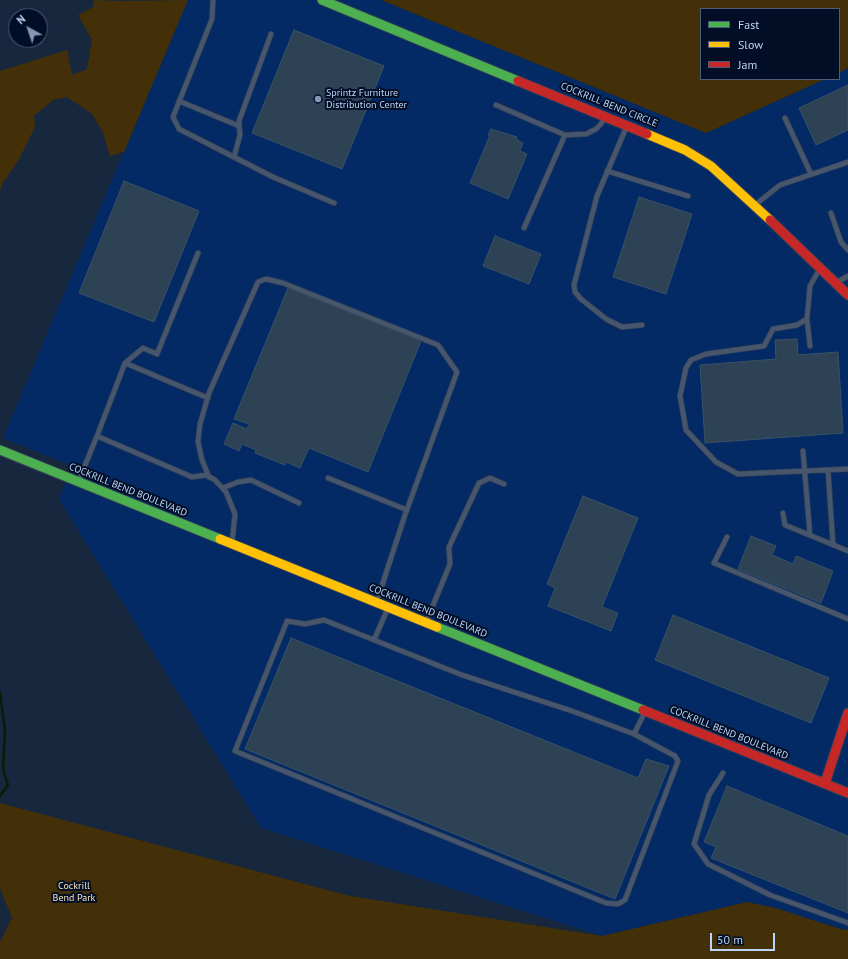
<!DOCTYPE html>
<style>
body{margin:0}
#map{position:relative;width:848px;height:959px;overflow:hidden;background:#16273e;font-family:"PT Sans",sans-serif}
canvas{display:block}
.legend{position:absolute;left:700px;top:8px;width:140px;height:72px;box-sizing:border-box;background:#010e26;border:1px solid #4c5d7a;margin:0;padding:5px 7px;list-style:none;font-size:12px;color:#bdd4f7}
.legend li{display:flex;align-items:center;gap:8px;height:20px}
.legend b{width:20px;border:1px solid #4c5d7a}
.north{position:absolute;left:8px;top:8px;width:40px;height:40px;box-sizing:border-box;background:#010e26;border:1px solid #4c5d7a;border-radius:50%;rotate:320deg;font-size:11px;font-weight:700;line-height:16px;text-align:center;color:#bdd4f7}
.north::after{content:'';display:block;margin:auto;width:14px;height:18px;background:#8397b6;clip-path:polygon(50% 0,100% 100%,50% 72%,0 100%)}
.scale{position:absolute;left:710px;top:933px;width:65px;height:18px;box-sizing:border-box;border:2px solid #bdd4f7;border-top:0;padding-left:5px;font-size:12px;line-height:14px;white-space:nowrap;color:#bdd4f7;-webkit-text-stroke:3px #010e26;paint-order:stroke}
</style>
<div id="map">
<canvas width="848" height="959"></canvas>
<ul class="legend">
<li><b style="height:5px;background:#4caf50"></b>Fast</li>
<li><b style="height:5px;background:#ffc107"></b>Slow</li>
<li><b style="height:5px;background:#c62828"></b>Jam</li>
</ul>
<div class="north">N</div>
<div class="scale">50 m</div>
</div>
<script>
const g = document.querySelector('canvas').getContext('2d');
g.lineJoin = 'round';
function fillPath(path, color) {
  g.fillStyle = color;
  g.fill(path, 'evenodd');
}
function poly(rows) {
  const path = new Path2D();
  for (const r of rows) {
    path.moveTo(r[0], r[1]);
    for (let i = 2; i < r.length; i += 2) path.lineTo(r[i], r[i + 1]);
  }
  return path;
}
function trace(path, color, width, dash) {
  g.strokeStyle = color;
  g.lineWidth = width;
  g.lineCap = dash ? 'butt' : 'round';
  g.setLineDash(dash || []);
  g.stroke(path);
}
function write(font, color, halo, rows, align = 'center') {
  g.font = font + ' "PT Sans",sans-serif';
  g.lineWidth = 4;
  g.setLineDash([]);
  g.textBaseline = 'middle';
  g.strokeStyle = halo;
  g.fillStyle = color;
  for (const [text, x, y, turn = 0] of rows) {
    g.save();
    g.translate(x, y);
    g.rotate((+turn || 0) * Math.PI / 180);
    g.textAlign = isNaN(turn) ? turn : align;
    if (halo) g.strokeText(text, 0, 0);
    g.fillText(text, 0, 0);
    g.restore();
  }
}
fillPath(poly([
 [188,0,381,0,706,133,825,79,839,79,839,73,848,68,848,930,747,902,602,936,261,828,59,499,72,466,3,438]
]), '#032a64');
fillPath(poly([
 [94,0,120,1,188,0,124,152,110,156,103,133,92,114,67,97,53,100,34,116,35,127,18,161,2,184,0,192,0,71,67,50,72,75,87,69,92,40,78,15,93,7],
 [381,0,848,0,848,68,839,73,839,9,701,9,701,79,825,79,706,133],
 [0,803,350,896,602,936,747,902,776,908,840,929,848,930,848,959,0,959,0,942,12,918,0,888]
]), '#443008');
trace(poly([
 [0,693,5,730,3,769,8,785,0,796]
]), '#071d06', 2.5);
const building = poly([
 [294,30,384,66,342,169,252,133,294,30],
 [848,85,848,130,816,145,799,108,848,85],
 [491,129,517,137,516,139,523,143,520,151,527,154,508,199,470,183,490,135,488,135,491,129],
 [124,181,199,211,154,322,79,293,124,181],
 [639,197,692,214,666,294,613,277,639,197],
 [495,236,541,254,529,284,483,266,495,236],
 [288,288,421,341,368,472,309,448,300,468,286,462,285,465,255,453,256,450,242,444,239,451,224,444,233,423,247,429,249,424,234,419,288,288],
 [797,339,798,355,838,352,843,433,705,443,700,365,776,359,775,340,797,339],
 [583,496,638,518,602,607,618,613,611,631,548,606,555,588,547,584,583,496],
 [751,536,776,546,772,555,793,564,796,556,833,571,821,603,738,569,751,536],
 [673,615,829,678,811,723,655,660,673,615],
 [291,638,638,778,646,759,669,766,615,899,245,749,291,638],
 [727,786,848,836,848,913,711,858,716,847,704,842,727,786]
]);
fillPath(building, '#2e4255');
trace(building, '#375166', 1);
const lane = poly([
 [213,0,212,19,173,117,179,129,273,177,334,203],
 [179,101,239,126],
 [496,105,565,135,586,134,596,129,601,124,604,119],
 [785,118,811,174],
 [626,128,597,196,574,285,575,292,581,299,606,319,622,327,642,325],
 [234,157,240,135,239,121,271,34],
 [607,171,688,196],
 [755,205,780,185,848,162],
 [831,213,841,242,848,250],
 [524,228,565,135],
 [819,270,810,286,807,319,797,325,773,329,764,346,706,354,691,360,686,368,680,396,686,430,716,462,738,474,848,469],
 [837,282,848,276],
 [807,319,810,346],
 [125,363,143,348,157,354,198,253],
 [97,436,125,363,208,398],
 [803,451,810,535],
 [828,470,833,545],
 [209,477,202,460,198,442,200,424,209,393,258,282,266,279,283,283,438,345,457,372,405,515,377,601],
 [328,478,407,510],
 [79,480,97,436,192,477,206,475,215,480,226,492,235,514,232,543],
 [223,488,238,482,251,480,299,503],
 [783,513,785,525,848,551],
 [727,537,714,563,848,619],
 [427,620,450,564,449,547,479,483,490,478,504,484],
 [374,640,388,608],
 [634,734,572,711,462,675,324,620,305,624,287,621,235,751,606,903,618,904,625,900,678,761,675,756,634,734,645,712],
 [723,773,709,795,694,844,708,864,770,895,848,923]
]);
const fast = poly([
 [322,0,518,81],
 [0,450,220,539],
 [437,627,643,710]
]);
const slow = poly([
 [647,134,685,150,711,166,770,220],
 [220,539,437,627]
]);
const jam = poly([
 [518,81,647,134],
 [770,220,848,295],
 [643,710,848,793],
 [825,783,848,713]
]);
trace(lane, '#354257', 6);
trace(fast, '#354257', 11);
trace(slow, '#354257', 11);
trace(jam, '#354257', 11);
trace(lane, '#47566c', 4.5);
trace(fast, '#4caf50', 9);
trace(slow, '#ffc107', 9);
trace(jam, '#c62828', 9);
for (const [x, y, r, color] of [
 [318,99,4,"#8397b6"]
]) {
  const dot = new Path2D();
  dot.arc(x, y, r, 0, 2 * Math.PI);
  g.fillStyle = color;
  g.fill(dot);
  trace(dot, '#010e26', 1.5);
}
write('10px', '#bdd4f7', '#010e26', [
 ["Sprintz Furniture",326,93],
 ["Distribution Center",326,105]
], 'left');
write('10px', '#bdd4f7', '#010e26', [
 ["COCKRILL BEND CIRCLE",609,105,22],
 ["COCKRILL BEND BOULEVARD",128,490,22],
 ["COCKRILL BEND BOULEVARD",428,611,22],
 ["COCKRILL BEND BOULEVARD",729,733,22]
]);
write('10px', '#f8e1be', '#010e26', [
 ["Cockrill",74,886],
 ["Bend Park",74,898]
]);
</script>
